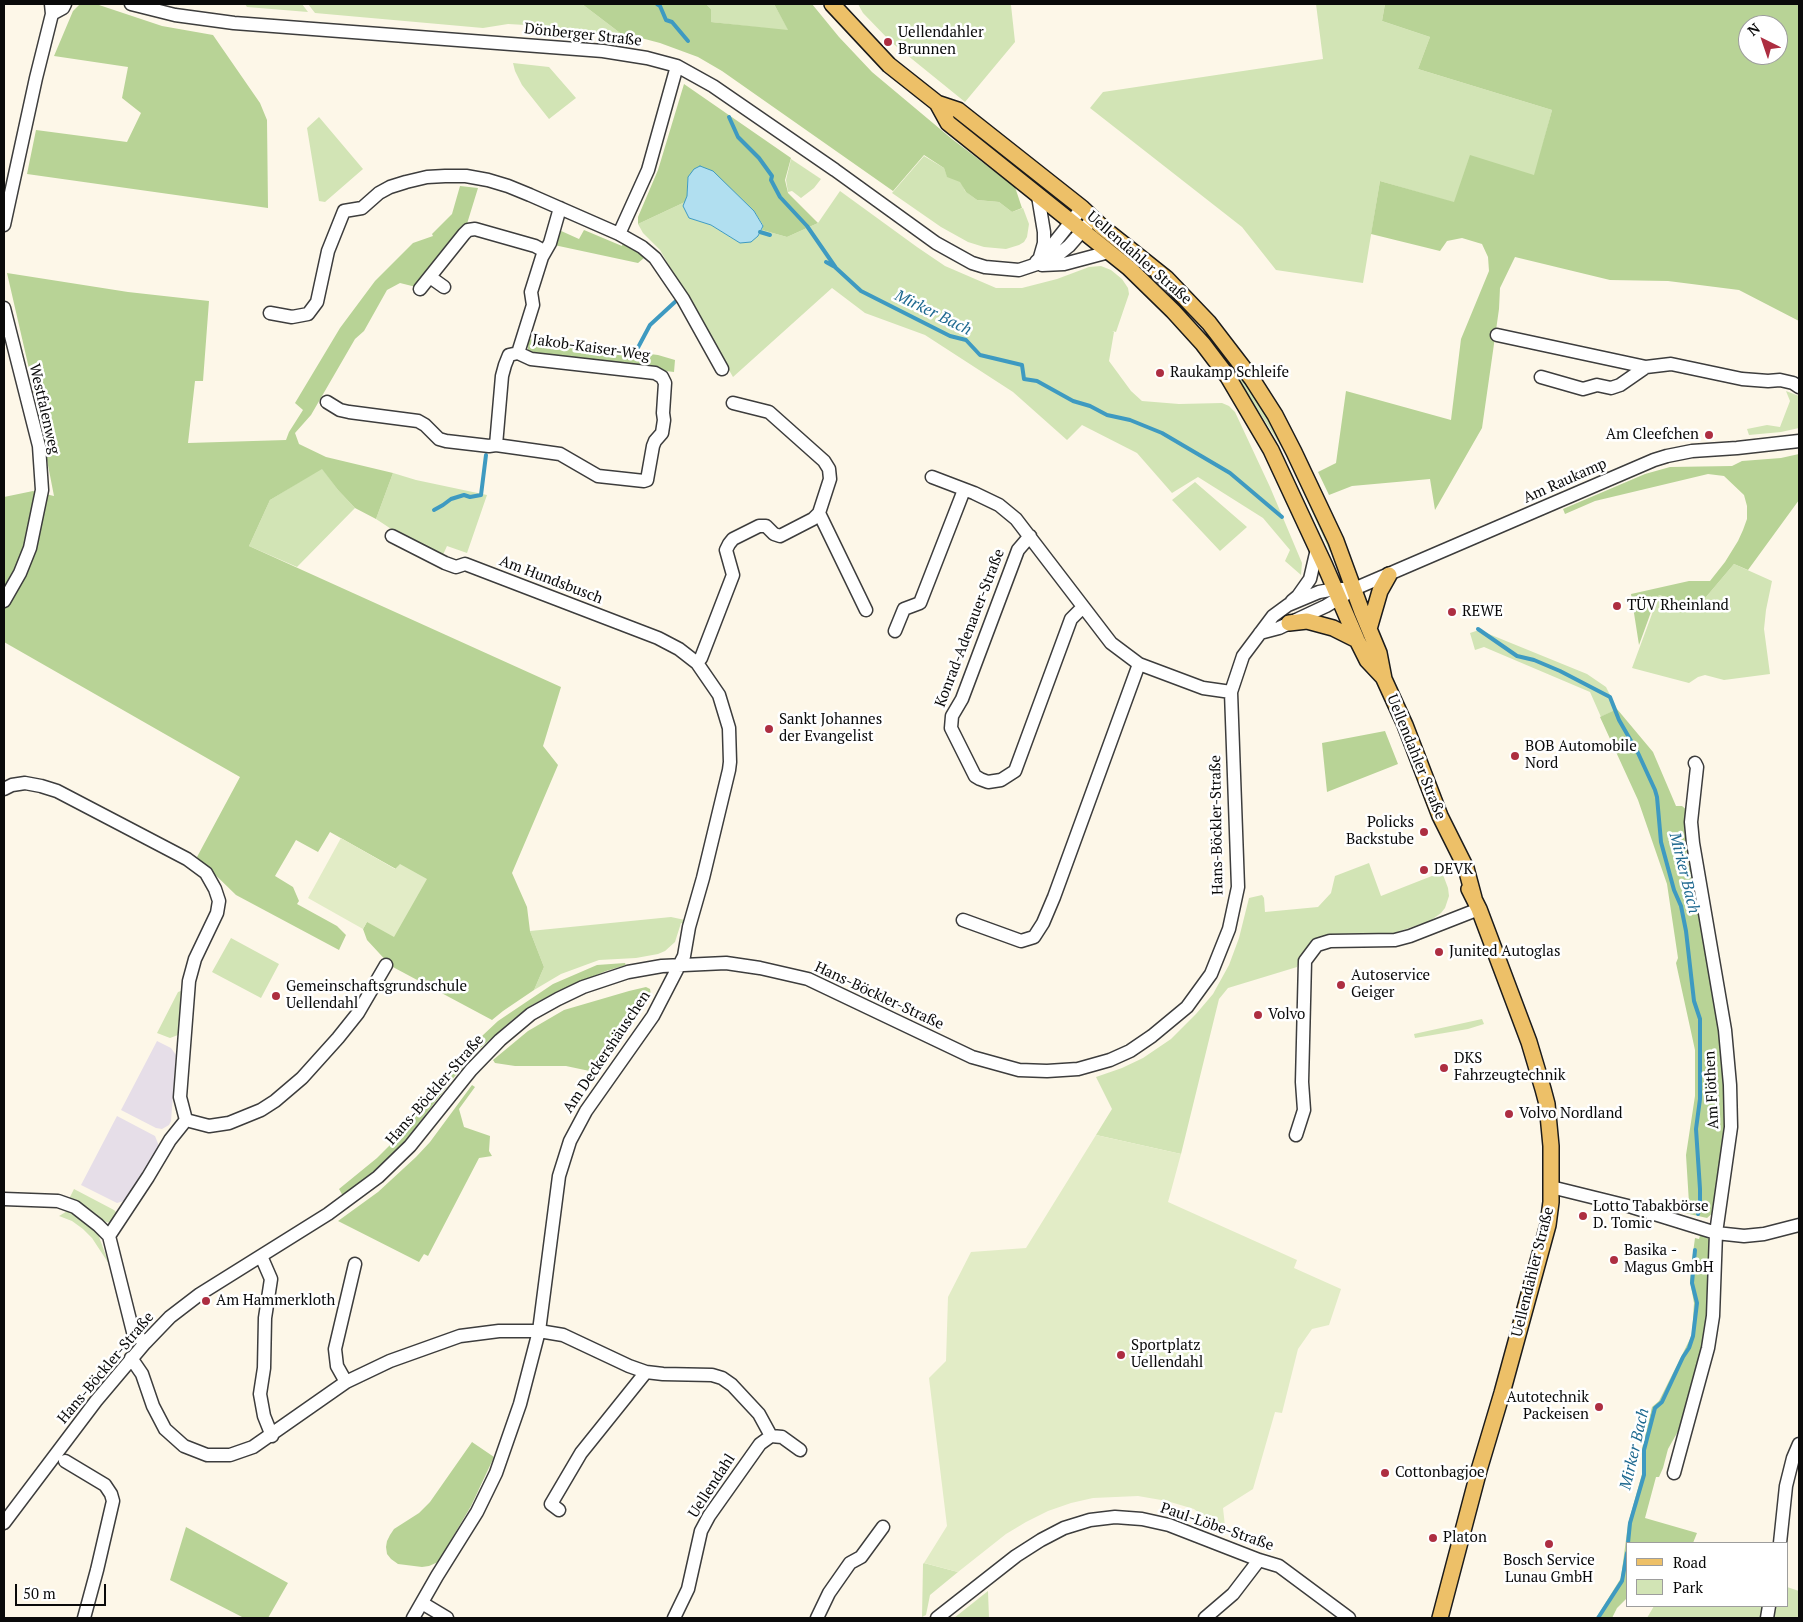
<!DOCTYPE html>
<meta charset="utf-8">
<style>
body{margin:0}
#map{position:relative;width:1803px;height:1622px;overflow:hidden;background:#fdf7e8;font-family:"PT Serif",serif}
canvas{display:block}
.frame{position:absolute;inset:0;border:5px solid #0a0a0a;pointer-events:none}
.legend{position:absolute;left:1626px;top:1542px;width:162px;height:65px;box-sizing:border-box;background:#fff;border:1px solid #9d9d9d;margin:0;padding:6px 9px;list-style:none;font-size:15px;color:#0a0a0a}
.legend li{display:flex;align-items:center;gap:10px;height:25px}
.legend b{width:25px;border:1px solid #9d9d9d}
.north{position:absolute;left:1738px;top:15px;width:50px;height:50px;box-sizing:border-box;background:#fff;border:1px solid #9d9d9d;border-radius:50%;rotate:319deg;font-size:14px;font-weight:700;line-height:20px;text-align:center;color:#0a0a0a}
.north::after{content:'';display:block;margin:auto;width:18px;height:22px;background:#ad2e41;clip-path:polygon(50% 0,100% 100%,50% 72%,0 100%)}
.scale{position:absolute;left:15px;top:1584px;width:91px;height:22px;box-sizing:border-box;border:2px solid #0a0a0a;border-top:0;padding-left:6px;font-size:15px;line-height:18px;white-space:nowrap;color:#0a0a0a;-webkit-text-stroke:4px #fff;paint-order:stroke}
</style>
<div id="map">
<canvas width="1803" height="1622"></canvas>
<div class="frame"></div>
<ul class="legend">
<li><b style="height:6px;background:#edc068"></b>Road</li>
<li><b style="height:14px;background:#d2e4b5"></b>Park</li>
</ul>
<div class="north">N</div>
<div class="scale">50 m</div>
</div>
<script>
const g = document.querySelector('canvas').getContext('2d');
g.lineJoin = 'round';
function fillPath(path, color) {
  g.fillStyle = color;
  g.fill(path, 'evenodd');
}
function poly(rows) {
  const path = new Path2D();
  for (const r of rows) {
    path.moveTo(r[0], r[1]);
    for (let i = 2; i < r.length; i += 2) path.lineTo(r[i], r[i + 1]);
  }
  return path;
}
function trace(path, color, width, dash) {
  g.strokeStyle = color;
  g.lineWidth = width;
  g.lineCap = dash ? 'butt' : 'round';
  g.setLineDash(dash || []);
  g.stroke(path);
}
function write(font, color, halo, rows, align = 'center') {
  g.font = font + ' "PT Serif",serif';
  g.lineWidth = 5;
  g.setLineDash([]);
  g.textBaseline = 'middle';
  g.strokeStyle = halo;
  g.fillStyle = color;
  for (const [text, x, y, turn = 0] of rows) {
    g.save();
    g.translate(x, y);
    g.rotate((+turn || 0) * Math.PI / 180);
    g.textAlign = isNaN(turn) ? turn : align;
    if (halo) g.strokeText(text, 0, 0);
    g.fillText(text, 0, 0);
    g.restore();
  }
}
fillPath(poly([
 [157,1041,171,1048,176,1055,171,1121,169,1125,162,1129,156,1128,121,1110],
 [117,1116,155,1136,159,1146,127,1198,124,1201,117,1203,81,1185]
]), '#e6dee8');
fillPath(poly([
 [245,4,302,4,308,12,247,7],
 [308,4,582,4,624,36,564,31,543,26,508,24,483,28,315,13],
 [706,4,774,4,789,31,711,22,711,9],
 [858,4,1011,5,1015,42,965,102,891,42,863,13],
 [1316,4,1385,4,1382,21,1430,37,1418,69,1552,110,1535,175,1455,203,1380,181,1363,283,1276,270,1242,227,1090,108,1103,92,1323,59],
 [513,63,549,67,576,98,549,119,522,85,515,71],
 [950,112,1051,192,1070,208,1067,210,984,143,950,115],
 [319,117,363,169,325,202,319,201,307,128],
 [924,156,944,168,947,176,961,181,965,191,977,200,999,202,1012,212,1023,208,1029,224,1027,237,1024,242,1019,245,1006,249,984,247,968,242,941,227,892,193],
 [791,159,821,179,814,188,801,198,792,191,788,192,786,180],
 [840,191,917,247,945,266,996,288,1022,288,1057,279,1089,267,1101,266,1111,270,1122,279,1128,288,1129,294,1116,332,1112,331,1114,332,1109,361,1131,391,1142,401,1179,404,1222,403,1229,406,1235,412,1270,487,1302,563,1301,575,1285,561,1290,550,1263,518,1198,477,1172,493,1137,453,1082,425,1067,440,1013,392,925,335,865,313,832,288,733,377,660,250,643,233,638,224,685,202,683,206,689,218,711,225,740,243,758,236,762,230,787,237,818,223],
 [1236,369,1263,411,1289,455,1333,550,1330,552,1287,456,1234,372],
 [1786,391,1799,396,1799,428,1781,432,1749,435,1747,429,1767,425,1780,427,1790,401],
 [322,468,338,490,355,508,297,567,249,546,270,500],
 [393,473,416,480,487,495,467,553,447,546,442,557,405,538,376,519],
 [1195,482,1247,527,1220,551,1172,500],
 [1734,564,1772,581,1766,610,1764,629,1770,674,1724,680,1705,675,1698,677,1689,683,1632,668,1659,595,1676,600,1695,610],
 [1479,630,1587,674,1606,687,1617,709,1601,717,1590,692,1484,647,1475,650,1470,633],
 [1369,863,1381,896,1442,872,1448,888,1449,896,1445,908,1441,913,1430,921,1394,933,1338,934,1321,937,1314,940,1304,951,1297,967,1228,988,1219,999,1181,1154,1096,1135,1112,1109,1096,1077,1122,1068,1143,1058,1171,1039,1196,1014,1213,994,1229,965,1239,938,1249,898,1262,895,1264,898,1265,912,1318,907,1331,893,1335,876],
 [671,917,685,920,684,924,681,923,675,942,665,951,658,954,636,958,599,960,561,974,534,990,544,967,530,931],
 [231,938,279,964,261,998,212,972],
 [181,991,178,1035,170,1038,157,1033,178,992],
 [1482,1019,1484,1024,1468,1029,1415,1038,1414,1034],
 [74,1189,114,1210,117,1213,114,1221,110,1223,103,1221,69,1199],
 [69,1210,88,1223,98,1234,109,1264,92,1238,83,1229,72,1221,59,1216],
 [924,1563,958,1572,930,1595,926,1615,922,1617,923,1564],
 [1787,1587,1799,1591,1799,1618,1647,1618,1654,1606,1787,1606],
 [988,1591,989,1618,954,1618]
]), '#d2e4b5');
fillPath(poly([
 [80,4,96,4,162,26,213,35,260,103,267,120,268,208,27,174,36,130,127,142,141,113,122,98,128,67,54,56,73,11],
 [582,4,706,4,711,9,711,22,788,30,774,4,812,4,839,37,872,72,952,139,1015,187,1022,208,1012,212,999,202,977,200,966,192,960,182,947,177,944,168,924,155,893,191,722,71,698,57,660,43,641,38,624,36],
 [1385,4,1799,4,1799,321,1739,290,1668,281,1610,280,1515,257,1500,288,1499,309,1482,428,1435,510,1430,479,1352,486,1329,495,1318,472,1336,463,1346,391,1451,420,1461,339,1489,271,1488,257,1482,244,1462,238,1447,241,1440,251,1371,234,1380,181,1454,202,1470,155,1534,175,1552,110,1418,69,1430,37,1382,21],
 [1748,25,1778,25,1778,55,1748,55],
 [684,84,791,158,785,180,788,193,818,223,787,237,762,230,763,225,754,211,730,188,688,177,687,196,685,202,638,224,638,217,658,170],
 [460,186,478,188,466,227,416,287,400,283,387,290,364,331,355,339,311,415,295,433,299,444,326,457,393,473,376,519,355,508,338,490,322,469,270,500,249,546,561,687,543,746,558,765,512,873,527,907,530,931,544,967,534,990,503,1011,492,1020,391,966,367,940,363,929,396,869,330,832,318,852,296,840,275,876,293,887,299,901,297,904,337,926,346,935,339,950,236,895,197,857,240,777,4,642,4,497,33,491,54,496,30,373,7,273,128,292,209,301,203,381,195,381,188,443,286,440,289,432,303,410,295,403,340,328,375,281,413,243,433,236,432,234,452,214],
 [559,230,579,239,584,230,622,246,623,243,635,250,644,258,638,263,554,245],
 [528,339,658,355,675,360,674,372,535,355,530,353,528,349],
 [1799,454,1799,500,1748,570,1734,564,1695,610,1676,600,1659,595,1651,612,1639,645,1631,594,1689,581,1710,581,1725,562,1738,541,1743,530,1747,519,1747,506,1744,495,1724,476,1708,474,1595,501,1565,514,1563,509,1645,474,1670,467,1732,466,1742,461,1781,458],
 [1617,709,1653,752,1676,806,1682,806,1688,811,1688,850,1685,855,1695,882,1722,1049,1727,1129,1714,1212,1707,1218,1685,1213,1689,1203,1686,1155,1695,1096,1695,1050,1676,963,1678,958,1667,884,1638,800,1600,717],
 [1385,731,1398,764,1327,792,1322,743],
 [625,963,626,965,606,971,558,991,532,1005,512,1020,476,1052,455,1076,400,1148,374,1173,343,1196,339,1189,377,1158,397,1138,466,1051,498,1021,553,984,597,965],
 [646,987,650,989,651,995,644,1008,640,1011,617,1041,604,1062,599,1073,566,1066,515,1066,495,1063,493,1060,528,1031,564,1010,629,991],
 [472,1085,475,1087,459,1109,464,1127,490,1136,489,1151,492,1156,479,1158,428,1256,424,1254,419,1262,338,1221,378,1192,416,1157,430,1142],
 [1701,1232,1704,1234,1710,1241,1708,1327,1681,1426,1668,1449,1663,1468,1659,1477,1656,1477,1645,1518,1697,1533,1693,1543,1627,1543,1627,1598,1617,1608,1612,1618,1596,1618,1621,1578,1628,1524,1642,1474,1642,1449,1652,1407,1659,1401,1692,1335,1694,1303,1690,1281,1691,1268,1695,1238,1699,1239],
 [472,1442,494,1457,471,1506,438,1562,429,1566,422,1567,398,1564,391,1559,387,1554,386,1547,387,1541,390,1535,394,1529,419,1513,430,1502],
 [186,1527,288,1583,268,1618,244,1618,170,1580]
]), '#b8d396');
fillPath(poly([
 [341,838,395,869,400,864,427,879,394,937,367,922,363,929,308,898],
 [1096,1135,1181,1154,1168,1202,1297,1260,1294,1268,1341,1289,1329,1325,1312,1329,1298,1349,1282,1413,1275,1412,1253,1489,1223,1508,1226,1535,1194,1509,1167,1501,1138,1496,1093,1498,1071,1503,1048,1511,1026,1522,1006,1534,958,1572,924,1563,947,1526,929,1378,946,1361,948,1297,971,1252,1026,1248]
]), '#e2ecc6');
const water = poly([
 [700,166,713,171,754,211,763,226,758,236,751,242,740,243,711,225,689,218,683,206,687,196,688,177,694,169,700,166]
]);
fillPath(water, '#b1dff0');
trace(water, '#3e9ac1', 1);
trace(poly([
 [657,4,660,6,666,20,672,22,688,41],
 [729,117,738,137,759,158,772,176,771,180,780,197,807,226,836,268,861,291,950,336,966,340,980,355,1022,365,1024,379,1037,381,1073,401,1090,406,1107,415,1130,420,1162,433,1230,473,1282,517],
 [760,232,770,235],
 [826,262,835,267],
 [634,355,650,325,676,301],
 [434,510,443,505,451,499,464,495,470,497,481,495,486,455],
 [1478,629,1517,656,1534,660,1560,671,1610,697,1619,720,1638,753,1655,790,1657,797,1661,842,1674,890,1681,906,1686,931,1694,1001,1700,1019,1700,1099,1696,1129,1700,1189,1700,1206,1698,1214],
 [1628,1543,1630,1523,1644,1475,1644,1450,1655,1408,1662,1402,1683,1357,1689,1348,1693,1336,1697,1303,1692,1283,1695,1250],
 [1598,1618,1622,1581,1627,1553]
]), '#3e9ac1', 4);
const minor = poly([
 [131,4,175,15,234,23,603,51,647,58,677,66,713,86,835,170,936,243,972,263,985,267,1019,270,1046,261,1059,254,1069,246,1089,223],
 [52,14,63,8,65,4],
 [1038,196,1044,232,1044,243,1040,257],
 [4,225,36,78,52,14,51,4],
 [619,234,642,247,655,258,683,299,722,369],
 [1036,262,1051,247,1082,208],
 [1042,265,1064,264,1109,252],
 [430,277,444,287],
 [420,289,464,234,468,230,475,229,535,246,544,251],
 [4,308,39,446,42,490,30,548,20,573,4,601],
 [270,313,292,317,308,314,317,302,328,251,344,211,362,208,379,193,390,187,406,182,427,177,445,176,466,176,488,180,508,186,530,195,619,234,648,170,677,66],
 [1497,335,1646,367],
 [518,353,533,305,531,292,542,257,550,243,560,208],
 [1541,377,1583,389,1597,385,1611,388,1620,385,1646,367,1671,364,1742,379,1768,381,1780,380,1793,383,1799,387],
 [327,402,340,410,349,412,418,421,425,425,439,439,446,441,489,446,496,445,502,376,505,365,509,355,518,353,531,359,655,373,662,377,665,383,663,413,664,420,662,433,655,441,653,446,647,480,644,481,598,476,560,454,496,445],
 [932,477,974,493,999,505,1016,519,1111,643,1139,664,1203,688,1231,692],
 [819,513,866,610],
 [392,536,445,563,456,567,465,564,658,638,679,649,697,663,719,695,729,728,730,762,729,770,703,878,689,927,684,956,653,1016,586,1111,570,1141,559,1176,539,1331,520,1404,496,1473,477,1512,437,1576,413,1618],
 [1030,536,1018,550,962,699,952,716,951,728,975,776,980,779,988,782,1001,780,1015,771,1071,619,1083,607],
 [1292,601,1298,596,1310,579,1317,549],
 [895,631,904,609,920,603,964,490],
 [1260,633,1279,628,1326,606,1354,589,1654,460,1667,456,1692,451,1737,448,1799,441],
 [697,663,701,658,733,575,726,550,729,544,733,539,759,526,766,526,774,534,780,536,813,519,819,513,830,479,829,469,824,461,769,412,733,403],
 [4,789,12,785,25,783,41,786,57,791,124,826,187,859,206,873,215,889,219,901,217,913,195,959,189,981,180,1097,186,1120,170,1140,148,1177,109,1236],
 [963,920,1021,941,1034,937,1043,923,1054,897,1139,664],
 [186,1120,209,1126,229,1123,261,1110,275,1101,302,1078,338,1038,358,1013,386,965],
 [1296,1135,1304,1110,1302,1082,1305,961,1317,945,1330,941,1395,940,1410,936,1479,909],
 [1551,1187,1632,1207,1716,1233,1744,1236,1764,1234,1799,1225],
 [4,1199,58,1201,75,1207,98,1225,109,1236,133,1332,145,1343],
 [261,1256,271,1279,265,1318,264,1368,260,1394,264,1416,272,1436],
 [131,1358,142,1374,153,1406,165,1429,184,1446,207,1455,230,1455,253,1447,346,1382,390,1361,460,1336,499,1331,539,1331,563,1335,629,1366,646,1372,663,1374,712,1375,722,1378,732,1385,759,1414,771,1436],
 [346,1382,337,1366,335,1349,355,1264],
 [65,1461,105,1485,111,1494,113,1501,97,1570,84,1618],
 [1674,1473,1708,1348,1713,1316,1716,1233,1731,1127,1730,1085,1725,1030,1693,843,1691,822,1697,767,1695,763],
 [559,1510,551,1504,581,1453,646,1372],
 [4,1523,96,1401,145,1343,170,1317,200,1294,328,1214,378,1177,410,1146,471,1070,500,1040,531,1014,558,999,583,987,628,972,662,966,726,963,760,968,808,979,972,1057,1019,1070,1047,1071,1078,1069,1110,1060,1130,1051,1152,1036,1187,1007,1211,974,1229,929,1238,887,1231,692,1243,656,1273,616,1288,605,1319,592,1335,589,1354,589],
 [1780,1543,1786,1486,1793,1458,1799,1444],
 [422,1603,447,1618],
 [674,1618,688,1589,701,1531,709,1516,760,1444,771,1436,782,1437,800,1450],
 [817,1618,829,1593,850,1563,861,1557,883,1527],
 [937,1618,1016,1556,1041,1540,1064,1528,1090,1520,1115,1517,1142,1519,1169,1525,1259,1560,1279,1566,1349,1618],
 [1205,1618,1233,1594,1259,1560],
 [1767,1618,1769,1606]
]);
const major = poly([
 [832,4,889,65,937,103,958,110,1082,208,1102,227,1166,278,1209,323,1252,379,1275,415,1294,452,1336,541,1362,612,1379,653,1384,679,1405,725,1440,816,1466,868,1474,898],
 [937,103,948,123,1129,268,1173,311,1203,344,1228,377,1271,450,1325,566,1357,640,1367,660,1383,677],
 [1289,623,1307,621,1333,628,1357,640],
 [1369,629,1380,591,1389,575],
 [1440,1618,1479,1470,1502,1393,1548,1225,1551,1202,1551,1146,1547,1104,1543,1089,1529,1042,1479,909,1469,889]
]);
trace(minor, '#3d3d3d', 15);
trace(major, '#1b1b1b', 18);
trace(minor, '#fff', 12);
trace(major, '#edc068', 15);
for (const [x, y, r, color] of [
 [888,42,5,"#ad2e41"],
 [1160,373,5,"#ad2e41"],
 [1709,435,5,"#ad2e41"],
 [1617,606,5,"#ad2e41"],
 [1452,612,5,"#ad2e41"],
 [769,729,5,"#ad2e41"],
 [1515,756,5,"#ad2e41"],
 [1424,832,5,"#ad2e41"],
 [1424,870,5,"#ad2e41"],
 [1439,952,5,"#ad2e41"],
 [1341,985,5,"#ad2e41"],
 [276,996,5,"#ad2e41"],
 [1258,1015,5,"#ad2e41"],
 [1444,1068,5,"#ad2e41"],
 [1509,1114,5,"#ad2e41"],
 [1583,1216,5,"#ad2e41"],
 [1614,1260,5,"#ad2e41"],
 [206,1301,5,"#ad2e41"],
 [1121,1355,5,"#ad2e41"],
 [1599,1407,5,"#ad2e41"],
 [1385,1473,5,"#ad2e41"],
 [1433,1538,5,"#ad2e41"],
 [1549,1544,5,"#ad2e41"]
]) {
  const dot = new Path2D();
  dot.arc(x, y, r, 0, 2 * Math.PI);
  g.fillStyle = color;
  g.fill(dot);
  trace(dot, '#fff', 2);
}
write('15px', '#0a0a0a', '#fff', [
 ["Uellendahler",898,33],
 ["Brunnen",898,50],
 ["Raukamp Schleife",1170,373],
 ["Am Cleefchen",1699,435,"right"],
 ["TÜV Rheinland",1627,606],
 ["REWE",1462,612],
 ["Sankt Johannes",779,720],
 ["der Evangelist",779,737],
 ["BOB Automobile",1525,747],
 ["Nord",1525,764],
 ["Policks",1414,823,"right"],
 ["Backstube",1414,840,"right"],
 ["DEVK",1434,870],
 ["Junited Autoglas",1449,952],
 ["Autoservice",1351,976],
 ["Geiger",1351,993],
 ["Gemeinschaftsgrundschule",286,987],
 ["Uellendahl",286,1004],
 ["Volvo",1268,1015],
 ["DKS",1454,1059],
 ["Fahrzeugtechnik",1454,1076],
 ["Volvo Nordland",1519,1114],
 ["Lotto Tabakbörse",1593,1207],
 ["D. Tomic",1593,1224],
 ["Basika -",1624,1251],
 ["Magus GmbH",1624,1268],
 ["Am Hammerkloth",216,1301],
 ["Sportplatz",1131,1346],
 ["Uellendahl",1131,1363],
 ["Autotechnik",1589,1398,"right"],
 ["Packeisen",1589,1415,"right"],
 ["Cottonbagjoe",1395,1473],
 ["Platon",1443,1538],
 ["Bosch Service",1549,1561,"center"],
 ["Lunau GmbH",1549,1578,"center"]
], 'left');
write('15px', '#0a0a0a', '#fff', [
 ["Dönberger Straße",583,35,6],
 ["Uellendahler Straße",1139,258,41],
 ["Jakob-Kaiser-Weg",591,348,8],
 ["Westfalenweg",44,409,77],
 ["Am Raukamp",1565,481,-24],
 ["Am Hundsbusch",551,580,21],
 ["Konrad-Adenauer-Straße",970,628,-69],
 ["Uellendahler Straße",1416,757,68],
 ["Hans-Böckler-Straße",1217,825,-91],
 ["Hans-Böckler-Straße",879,996,25],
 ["Am Deckershäuschen",607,1052,-56],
 ["Hans-Böckler-Straße",435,1090,-49],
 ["Am Flöthen",1712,1090,-93],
 ["Uellendahler Straße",1533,1272,-76],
 ["Hans-Böckler-Straße",106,1368,-50],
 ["Uellendahl",712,1486,-57],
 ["Paul-Löbe-Straße",1217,1527,19]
]);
write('italic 16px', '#1e6990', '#fff', [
 ["Mirker Bach",933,313,26],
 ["Mirker Bach",1684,873,76],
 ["Mirker Bach",1635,1449,-77]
]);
</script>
